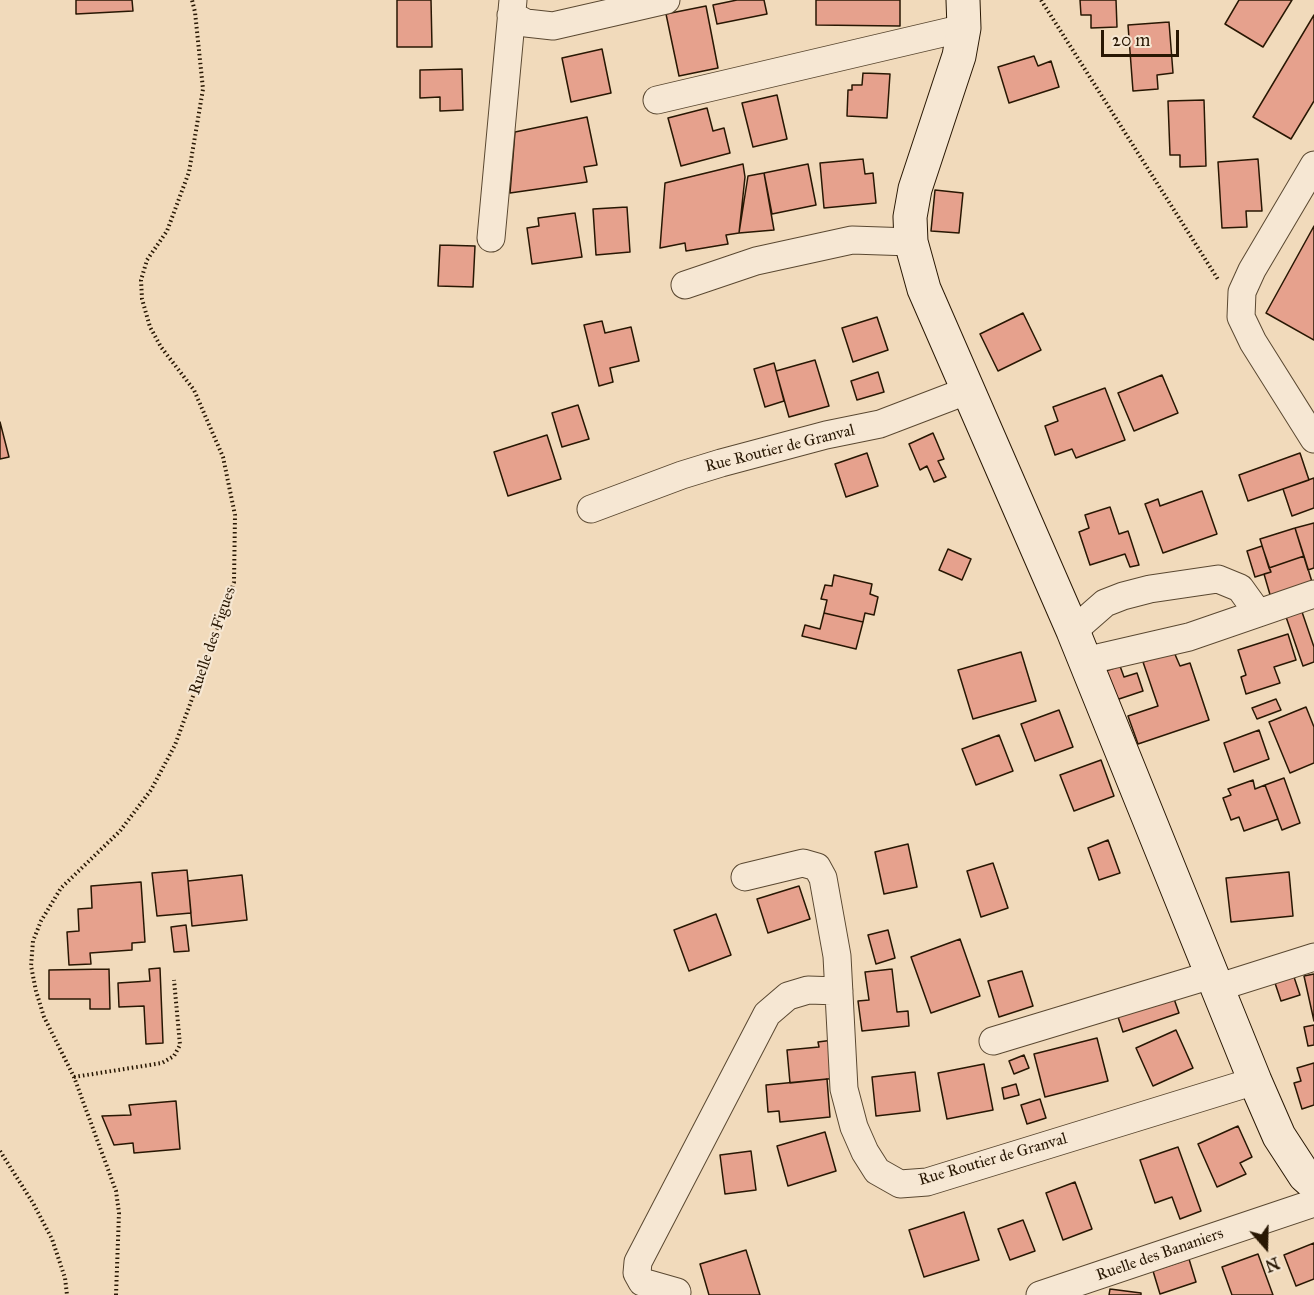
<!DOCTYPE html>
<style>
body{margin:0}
#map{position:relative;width:1314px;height:1295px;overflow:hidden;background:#f1dabb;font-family:"IM FELL Great Primer",serif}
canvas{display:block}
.north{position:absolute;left:1236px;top:1217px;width:60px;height:60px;-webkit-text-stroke:4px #f6e7d3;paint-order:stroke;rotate:160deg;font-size:16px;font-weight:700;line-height:24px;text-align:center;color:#281703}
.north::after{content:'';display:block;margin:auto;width:21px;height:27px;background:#281703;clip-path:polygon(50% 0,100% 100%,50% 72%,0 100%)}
.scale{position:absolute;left:1101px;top:30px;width:78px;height:27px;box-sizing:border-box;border:3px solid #281703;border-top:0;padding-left:8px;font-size:18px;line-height:21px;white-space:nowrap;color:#281703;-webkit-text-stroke:4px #f6e7d3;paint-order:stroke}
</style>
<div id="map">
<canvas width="1314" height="1295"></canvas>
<div class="north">N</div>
<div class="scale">20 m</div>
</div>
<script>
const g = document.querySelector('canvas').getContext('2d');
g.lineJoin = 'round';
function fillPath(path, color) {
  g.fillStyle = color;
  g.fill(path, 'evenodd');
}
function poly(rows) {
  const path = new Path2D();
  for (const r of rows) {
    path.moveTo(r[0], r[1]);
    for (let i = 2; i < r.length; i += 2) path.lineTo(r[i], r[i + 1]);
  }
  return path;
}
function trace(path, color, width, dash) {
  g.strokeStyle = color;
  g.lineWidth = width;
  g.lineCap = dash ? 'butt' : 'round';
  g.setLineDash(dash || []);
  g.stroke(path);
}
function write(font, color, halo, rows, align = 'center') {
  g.font = font + ' "IM FELL Great Primer",serif';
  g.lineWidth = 4.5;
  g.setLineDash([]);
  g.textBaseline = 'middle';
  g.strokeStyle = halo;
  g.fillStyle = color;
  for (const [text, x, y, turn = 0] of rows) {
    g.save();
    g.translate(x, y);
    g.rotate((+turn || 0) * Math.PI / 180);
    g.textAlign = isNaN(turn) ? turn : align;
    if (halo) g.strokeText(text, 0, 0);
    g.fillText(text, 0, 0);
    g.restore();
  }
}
const building = poly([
 [76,0,132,0,133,11,76,14,76,0],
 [397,0,431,0,432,47,397,47,397,0],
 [737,0,764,0,767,14,717,24,713,5,737,0],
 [816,0,900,0,900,26,816,25,816,0],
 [1080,0,1116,0,1117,27,1091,28,1091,15,1081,15,1080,0],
 [1239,0,1292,0,1263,47,1225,24,1239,0],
 [706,6,718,68,679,76,666,14,706,6],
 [1314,15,1314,101,1291,139,1253,117,1314,15],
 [1169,22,1173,73,1157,75,1158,89,1133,91,1128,25,1169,22],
 [602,49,611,93,571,102,562,58,602,49],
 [1034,56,1038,66,1051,61,1059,87,1009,103,998,67,1034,56],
 [462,69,463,110,440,111,440,97,420,98,420,70,462,69],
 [863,73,890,74,887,118,847,116,848,90,852,90,852,85,862,85,863,73],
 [777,95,787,139,753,147,742,103,777,95],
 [1204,100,1206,166,1180,167,1180,155,1170,155,1168,101,1204,100],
 [707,108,713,131,724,128,730,153,681,166,668,118,707,108],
 [587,117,597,165,584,167,587,182,510,193,515,132,587,117],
 [863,159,865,174,873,173,876,203,824,208,820,163,863,159],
 [1258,159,1262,211,1246,211,1247,227,1222,228,1218,162,1258,159],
 [743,164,745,177,739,233,726,235,728,244,686,251,685,243,660,248,665,183,743,164],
 [808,164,816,205,772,214,764,173,808,164],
 [764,173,774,230,739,233,748,176,764,173],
 [935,190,963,193,959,233,931,231,935,190],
 [627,207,630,252,596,255,593,209,627,207],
 [575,213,582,257,532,264,527,228,539,226,538,218,575,213],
 [1314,226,1314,340,1266,313,1314,226],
 [440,245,475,246,473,287,438,286,440,245],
 [1023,313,1041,350,998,371,980,334,1023,313],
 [877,317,888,350,853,362,842,328,877,317],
 [602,321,605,333,631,327,639,361,610,368,613,382,599,386,584,325,602,321],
 [815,360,829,406,789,417,776,371,815,360],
 [774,363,784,401,765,407,754,369,774,363],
 [878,372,884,392,857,400,851,381,878,372],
 [1162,375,1178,413,1134,431,1118,393,1162,375],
 [1105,388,1125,440,1076,458,1072,449,1055,455,1045,426,1058,421,1053,407,1105,388],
 [578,405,589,439,562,447,552,413,578,405],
 [0,422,9,457,0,459,0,422],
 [933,433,944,459,938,461,946,477,934,482,927,466,920,470,909,444,933,433],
 [547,435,561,479,508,496,494,452,547,435],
 [867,453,878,486,846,497,835,464,867,453],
 [1300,453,1309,480,1248,501,1239,475,1300,453],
 [1314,478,1314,508,1292,516,1283,489,1314,478],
 [1202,491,1217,534,1163,553,1145,504,1158,499,1160,506,1202,491],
 [1110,507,1119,534,1128,531,1139,565,1130,567,1125,554,1090,565,1079,532,1089,528,1085,515,1110,507],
 [1314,523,1314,568,1308,570,1295,528,1314,523],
 [1295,528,1304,556,1269,568,1260,539,1295,528],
 [1262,546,1271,572,1255,577,1247,551,1262,546],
 [948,549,971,559,962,580,939,570,948,549],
 [1304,556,1313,585,1271,598,1264,574,1271,572,1269,568,1304,556],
 [834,575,872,584,870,594,878,597,874,615,865,613,863,622,824,613,827,600,821,599,825,585,832,586,834,575],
 [1301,609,1314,647,1314,662,1303,666,1285,614,1301,609],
 [824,613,863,622,856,649,802,636,805,625,820,629,824,613],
 [1288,634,1296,660,1274,667,1280,683,1246,694,1241,677,1246,675,1238,650,1288,634],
 [1021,652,1036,701,973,719,958,670,1021,652],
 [1174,652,1180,666,1190,663,1209,720,1138,744,1128,716,1158,706,1143,662,1174,652],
 [1120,666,1124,677,1137,673,1143,691,1116,700,1106,671,1120,666],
 [1276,699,1281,710,1257,719,1252,708,1276,699],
 [1306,707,1314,727,1314,763,1290,773,1269,722,1306,707],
 [1059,710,1073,747,1035,761,1021,724,1059,710],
 [1259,730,1269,759,1234,772,1224,743,1259,730],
 [999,735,1013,771,976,785,962,749,999,735],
 [1101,760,1114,796,1074,811,1060,775,1101,760],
 [1284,778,1300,823,1282,830,1265,785,1284,778],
 [1253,780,1255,789,1265,785,1278,819,1244,831,1239,817,1231,820,1223,798,1231,795,1228,789,1253,780],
 [1108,840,1120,873,1099,880,1088,848,1108,840],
 [908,844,917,887,884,894,875,852,908,844],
 [993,863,1008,908,981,917,967,871,993,863],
 [187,870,191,913,157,916,152,873,187,870],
 [1289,872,1293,916,1231,922,1226,878,1289,872],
 [242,875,247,920,192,926,188,881,242,875],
 [141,882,145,942,132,943,132,950,90,953,91,964,69,965,67,932,79,931,78,909,92,908,91,886,141,882],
 [799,886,810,919,768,933,757,899,799,886],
 [716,914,731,955,689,971,674,930,716,914],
 [186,925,189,951,174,952,171,927,186,925],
 [888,930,895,958,876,964,868,935,888,930],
 [960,939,980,996,931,1013,911,957,960,939],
 [160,968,163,1043,146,1044,144,1006,119,1007,118,983,150,981,149,969,160,968],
 [109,969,110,1009,90,1009,90,999,49,999,49,970,109,969],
 [892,969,897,1012,908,1011,909,1026,862,1031,858,1001,869,1000,865,972,892,969],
 [1022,971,1033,1006,999,1017,988,981,1022,971],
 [1293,974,1300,995,1281,1001,1274,980,1293,974],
 [1314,974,1314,1021,1304,976,1314,974],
 [1173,996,1179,1013,1123,1032,1117,1014,1173,996],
 [1314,1025,1314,1045,1308,1046,1304,1027,1314,1025],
 [1176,1030,1193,1068,1153,1086,1136,1048,1176,1030],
 [1097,1038,1108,1081,1045,1097,1034,1054,1097,1038],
 [833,1040,837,1078,790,1083,787,1050,819,1047,818,1042,833,1040],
 [1024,1055,1029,1068,1014,1074,1009,1061,1024,1055],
 [1314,1063,1314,1105,1302,1109,1294,1083,1301,1081,1297,1068,1314,1063],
 [984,1064,993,1110,947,1119,938,1073,984,1064],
 [915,1072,920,1111,876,1116,872,1077,915,1072],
 [827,1079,830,1117,780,1122,779,1111,768,1112,766,1085,827,1079],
 [1016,1084,1019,1095,1004,1099,1002,1088,1016,1084],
 [1040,1099,1046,1118,1027,1124,1021,1105,1040,1099],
 [176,1101,180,1149,134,1153,133,1143,114,1145,102,1116,131,1115,129,1105,176,1101],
 [1238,1126,1252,1157,1240,1163,1246,1174,1217,1187,1198,1144,1238,1126],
 [825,1132,836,1171,788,1186,777,1146,825,1132],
 [1178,1147,1201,1211,1180,1219,1172,1197,1155,1203,1140,1160,1178,1147],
 [751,1151,756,1190,725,1194,720,1155,751,1151],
 [1075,1182,1092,1229,1063,1240,1046,1193,1075,1182],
 [964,1212,979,1260,924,1277,909,1230,964,1212],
 [1023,1220,1035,1251,1010,1260,998,1229,1023,1220],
 [1314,1243,1314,1279,1296,1286,1284,1255,1314,1243],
 [746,1250,760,1295,709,1295,700,1264,746,1250],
 [1258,1254,1273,1295,1232,1295,1222,1267,1258,1254],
 [1189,1259,1196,1282,1160,1294,1153,1271,1189,1259],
 [1110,1289,1141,1293,1141,1295,1109,1295,1110,1289]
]);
fillPath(building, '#e6a18d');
trace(building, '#281703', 1.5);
const street = poly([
 [511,15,526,23,553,26,666,0],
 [657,100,964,28],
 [1314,165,1252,270,1242,292,1241,317,1253,342,1314,439],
 [491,238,513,0],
 [685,285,756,261,852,240,911,242],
 [591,509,682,475,721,463,826,435,880,424,969,390],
 [1073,631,1105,603,1123,596,1150,589,1218,579,1240,588,1258,613],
 [1085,661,1189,637,1314,594],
 [745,877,803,863,817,867,823,878,837,956,844,1089,854,1127,865,1152,877,1171,900,1184,927,1182,1255,1081],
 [1216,988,1314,957],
 [993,1041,1211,975],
 [677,1292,642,1282,637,1273,638,1262,767,1014,788,996,808,990,839,991],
 [1040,1295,1314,1203]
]);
const secondary = poly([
 [963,0,964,28,959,56,915,189,910,217,911,242,924,289,1073,631,1255,1081,1279,1136,1305,1176,1314,1184]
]);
trace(street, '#5a4831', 29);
trace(secondary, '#281703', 35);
trace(poly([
 [1041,0,1219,281],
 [74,1077,162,1063,174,1056,180,1045,174,980],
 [0,1151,33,1203,52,1239,65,1278,67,1295],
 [116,1295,119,1213,116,1191,74,1077,44,1017,36,991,31,966,33,941,41,921,61,888,120,831,151,790,175,745,210,650,234,582,235,515,223,457,194,390,161,347,150,327,142,299,141,280,147,260,167,231,189,172,203,89,195,12,192,0]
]), '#281703', 4, [1.5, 3]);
trace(street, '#f6e7d3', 27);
trace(secondary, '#f6e7d3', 33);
write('16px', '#281703', '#f6e7d3', [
 ["Rue Routier de Granval",780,449,-14],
 ["Ruelle des Figues",213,641,-71],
 ["Rue Routier de Granval",993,1160,-16],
 ["Ruelle des Bananiers",1160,1255,-19]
]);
</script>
